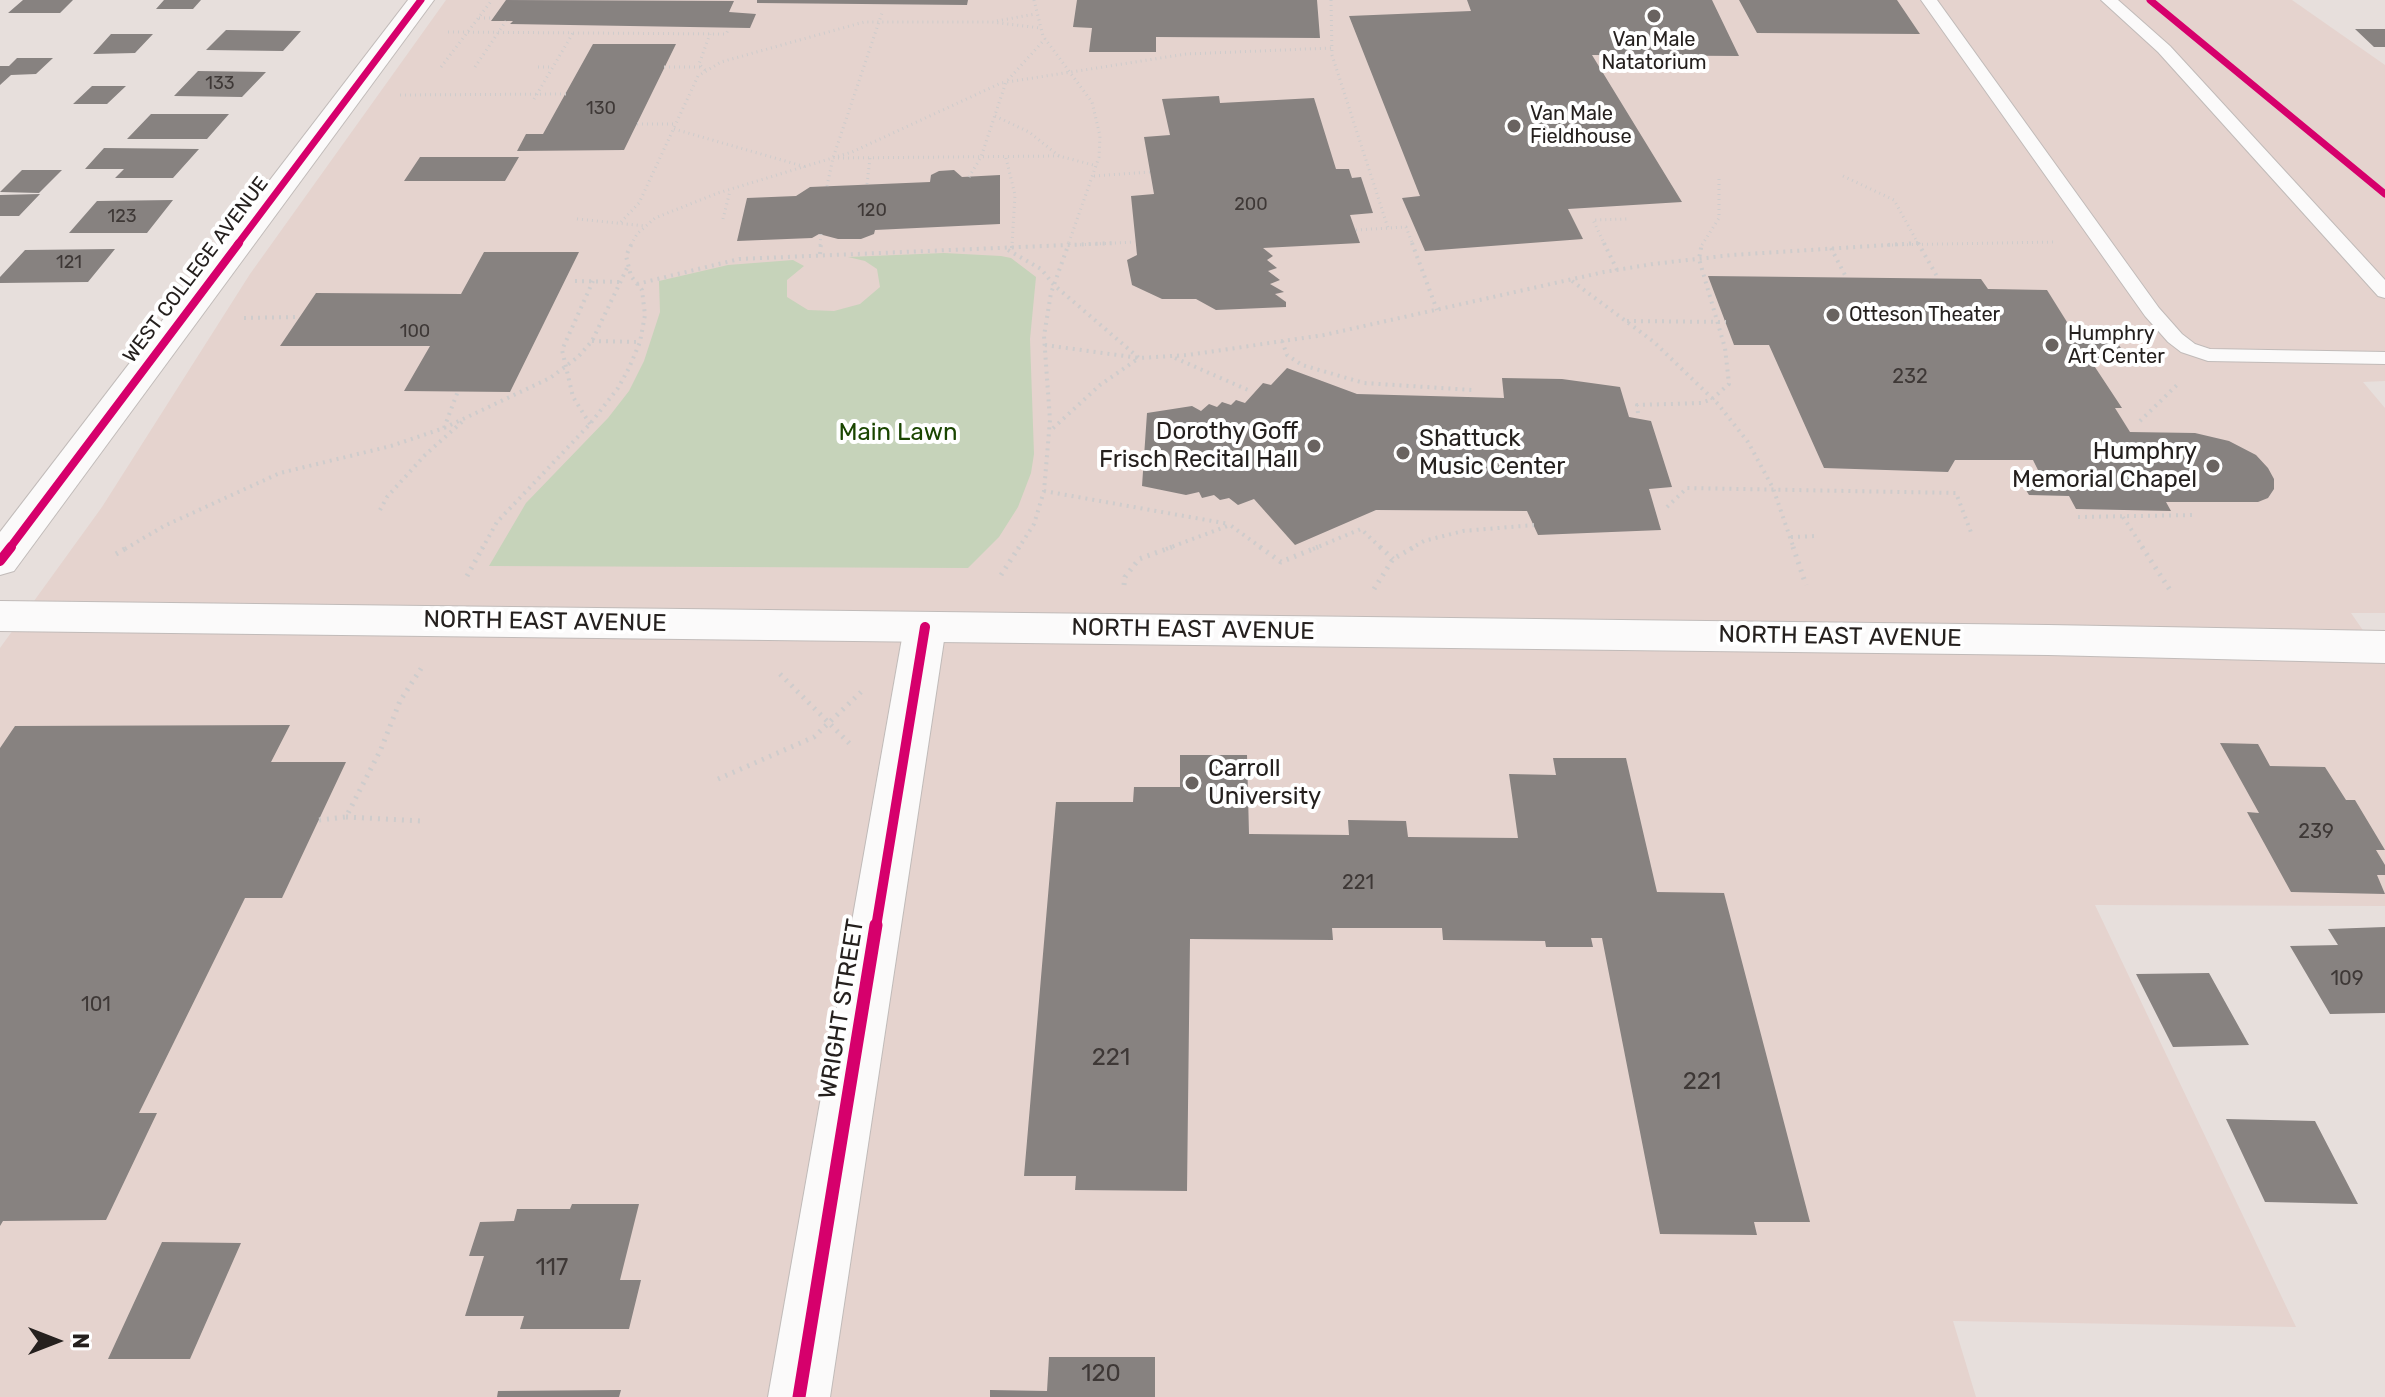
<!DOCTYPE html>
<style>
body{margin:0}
#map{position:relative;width:2385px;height:1397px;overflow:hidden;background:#e7dfdc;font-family:Rubik,sans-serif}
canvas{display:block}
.north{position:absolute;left:16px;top:1301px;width:80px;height:80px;-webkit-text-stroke:6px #fff;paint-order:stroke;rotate:90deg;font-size:22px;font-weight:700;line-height:32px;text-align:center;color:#25201e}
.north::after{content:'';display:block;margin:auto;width:28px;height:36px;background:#25201e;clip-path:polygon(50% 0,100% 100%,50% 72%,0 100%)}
</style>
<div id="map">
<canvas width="2385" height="1397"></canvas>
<div class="north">N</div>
</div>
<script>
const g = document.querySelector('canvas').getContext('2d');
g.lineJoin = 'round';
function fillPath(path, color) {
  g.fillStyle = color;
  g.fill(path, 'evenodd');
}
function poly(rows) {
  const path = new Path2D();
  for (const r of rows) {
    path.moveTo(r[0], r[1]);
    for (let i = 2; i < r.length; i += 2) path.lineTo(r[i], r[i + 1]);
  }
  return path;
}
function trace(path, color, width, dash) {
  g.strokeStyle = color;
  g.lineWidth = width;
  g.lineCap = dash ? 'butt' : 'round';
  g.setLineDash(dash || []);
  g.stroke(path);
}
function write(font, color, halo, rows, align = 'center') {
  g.font = font + ' Rubik,sans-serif';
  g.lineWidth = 8;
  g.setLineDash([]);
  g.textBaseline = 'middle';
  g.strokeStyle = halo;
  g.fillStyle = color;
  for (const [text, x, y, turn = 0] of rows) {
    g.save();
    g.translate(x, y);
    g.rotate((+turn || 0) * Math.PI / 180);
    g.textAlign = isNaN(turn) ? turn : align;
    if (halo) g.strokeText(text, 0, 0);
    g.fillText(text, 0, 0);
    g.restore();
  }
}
fillPath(poly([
 [446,0,2292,0,2385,65,2385,381,2363,382,2385,408,2385,613,2351,613,2385,662,2385,906,2095,905,2296,1327,1953,1321,1976,1397,0,1397,0,648,102,507,250,274]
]), '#e5d3ce');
fillPath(poly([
 [944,253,1001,256,1011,258,1036,277,1030,339,1034,454,1031,473,1018,507,999,537,968,568,489,566,526,503,608,418,629,391,644,361,660,312,659,281,728,265,793,260,804,266,787,280,787,297,808,310,834,311,860,304,880,287,877,269,865,261,848,257]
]), '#c6d3ba');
fillPath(poly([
 [23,0,73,0,60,13,8,13],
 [164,0,201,0,193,9,156,9],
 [506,0,734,1,729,12,756,14,750,28,510,24,513,21,491,21],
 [757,0,968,0,967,5,757,3],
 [1077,0,1317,0,1320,38,1156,37,1156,52,1089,52,1092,28,1073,27],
 [1467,0,1712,0,1739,56,1592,55,1682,202,1568,209,1583,239,1425,251,1402,198,1420,196,1349,16,1471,11],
 [1739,0,1897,0,1920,34,1757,33],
 [2355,29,2385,29,2385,47,2374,47],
 [226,30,301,31,283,51,206,50],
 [111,34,153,34,135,53,93,54],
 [593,44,676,44,624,150,517,151,526,134,543,134],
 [17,58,53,58,36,74,11,75,0,85,0,66,9,66],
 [198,71,266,72,242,97,174,96],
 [92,86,126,86,107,104,73,104],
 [1219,96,1220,103,1314,98,1336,169,1349,169,1352,178,1361,177,1373,213,1350,215,1360,243,1263,248,1273,256,1267,260,1277,268,1268,271,1280,280,1270,284,1284,292,1275,294,1286,302,1286,307,1216,310,1196,299,1162,299,1132,285,1127,260,1137,255,1131,196,1154,194,1144,137,1170,135,1162,99],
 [151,114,229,114,207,139,127,139],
 [104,148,199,149,173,178,115,178,124,169,85,169],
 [420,157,519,157,505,181,404,181],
 [22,170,62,170,39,193,0,192],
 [954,170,962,177,1000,175,1000,224,875,230,874,234,861,239,838,239,819,234,812,238,737,241,747,198,796,196,810,187,930,182,931,175,939,171],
 [40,194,19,216,0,216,0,195],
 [173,200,147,233,69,233,97,201],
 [115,249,88,282,0,283,0,277,25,250],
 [484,252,579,252,510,392,404,391,430,346,280,346,316,293,461,294],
 [1708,276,1981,279,1988,289,2047,290,2072,330,2109,331,2130,361,2091,361,2122,408,2115,408,2130,432,2195,433,2229,441,2256,455,2268,468,2274,479,2274,489,2268,498,2258,502,2166,502,2171,511,2076,509,2069,496,2029,495,2015,472,2039,472,2033,460,1955,460,1948,472,1824,468,1769,345,1734,345],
 [1287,368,1357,394,1504,398,1502,378,1562,379,1620,387,1629,417,1651,421,1672,487,1649,489,1661,530,1538,535,1527,511,1376,510,1295,545,1254,499,1238,505,1229,498,1220,500,1214,495,1202,498,1199,492,1186,495,1142,486,1147,413,1192,406,1201,411,1209,404,1217,407,1222,402,1231,405,1236,400,1245,403,1263,383,1271,385],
 [290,725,271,762,346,762,282,898,245,898,139,1113,157,1113,106,1220,3,1221,0,1226,0,748,15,726],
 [2220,743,2258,744,2270,766,2325,767,2346,800,2355,800,2385,850,2376,850,2385,865,2385,875,2377,875,2385,894,2291,892,2247,812,2259,813],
 [1180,755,1247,755,1249,834,1349,835,1348,820,1406,821,1408,837,1518,838,1509,774,1556,775,1553,758,1626,758,1657,892,1724,893,1810,1222,1754,1222,1757,1235,1660,1234,1602,938,1591,938,1593,947,1546,947,1545,941,1443,940,1442,928,1332,928,1333,940,1190,939,1187,1191,1075,1190,1076,1176,1024,1176,1056,802,1133,802,1134,787,1180,787],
 [2385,927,2385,1013,2330,1014,2290,946,2338,945,2328,929],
 [2209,973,2249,1045,2173,1047,2136,974],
 [2226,1119,2315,1121,2358,1204,2265,1202],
 [572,1204,639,1204,620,1280,641,1280,629,1329,520,1329,524,1316,465,1316,484,1256,469,1256,480,1222,514,1221,517,1209,570,1209],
 [162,1242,241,1243,190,1359,108,1359],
 [1049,1357,1155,1357,1155,1397,990,1397,990,1390,1047,1391],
 [621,1390,619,1397,497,1397,498,1391]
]), '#878280');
const service = poly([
 [1921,0,1937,0,2159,308,2182,334,2195,344,2210,349,2385,352,2385,364,2208,361,2181,352,2168,342,2145,316,1921,0],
 [2101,0,2118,0,2170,46,2385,280,2385,298,2378,296,2158,52,2101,0]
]);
const minor = poly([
 [925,612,940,616,946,627,830,1397,768,1397,904,627,910,616,925,612]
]);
const tertiary = poly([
 [408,0,434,0,14,571,0,575,0,532,408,0]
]);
const secondary = poly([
 [0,601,2048,625,2385,631,2385,663,2048,655,0,631,0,601]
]);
trace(service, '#c1bbb9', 2);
trace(minor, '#c1bbb9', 2);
trace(tertiary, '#c1bbb9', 2);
trace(secondary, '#c1bbb9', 2);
trace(poly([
 [1034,0,1043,36,1092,102,1100,136,1099,157,1068,245],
 [1331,0,1332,55,1388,228],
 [479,18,492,18],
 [997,21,1035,14],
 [448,32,726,34,729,28],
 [441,67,492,0],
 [475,67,506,21],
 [538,67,552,67],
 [664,67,700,67],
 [705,70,699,64,710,34],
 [400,95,566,94],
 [534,99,573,33],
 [995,116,1029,132,1059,156,1097,166],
 [637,124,677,124],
 [674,129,806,167],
 [838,158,1059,156],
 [1006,158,1015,195,1012,245],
 [1094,176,1150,172],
 [1843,176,1894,200,1919,245],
 [969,177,981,157,1006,82,1045,39],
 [867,184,870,158],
 [827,186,833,158,883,10],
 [577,219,646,226],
 [723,219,730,191],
 [621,222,639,203,698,76,721,62,864,22,992,22,1040,28],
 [1356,230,1406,227,1413,245],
 [631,245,637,234,655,218,718,193,852,152,1001,83,1186,54,1332,48],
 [820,245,821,234],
 [1075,245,1135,242],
 [1605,245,1593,220,1627,219],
 [1702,245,1719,218,1719,176],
 [1887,245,2057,242]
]), '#cecccc', 3, [1, 4]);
trace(poly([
 [1412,243,1437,310],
 [1604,243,1617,270],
 [1918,243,1938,278],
 [1012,248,1012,243],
 [1831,248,1846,277],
 [1008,250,1041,269,1054,285,1139,358,1100,385,1050,431],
 [820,254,821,243],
 [575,281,620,282],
 [1572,281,1654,342,1718,404,1748,442,1773,488,1794,549],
 [637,284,739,259,1115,243],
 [244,318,299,317],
 [1627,321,1726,322],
 [592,341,640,342],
 [1282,341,1287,355,1302,365,1364,383,1472,390],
 [1045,345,1139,358,1188,355,1324,335,1604,272,1653,264,1732,255,1918,243],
 [1175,358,1248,390],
 [1638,413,1637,405,1701,403,1712,399,1729,384,1725,348,1699,259,1702,243],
 [2140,421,2179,383],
 [590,424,573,397,562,350,593,281],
 [444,428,458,391],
 [1044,491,1229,524],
 [1667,507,1687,488,1956,493,1972,535],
 [380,510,387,497,425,455,463,421],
 [2078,517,2194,515],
 [2123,517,2144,549],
 [1791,537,1817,536],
 [125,549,164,526,280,473,391,446,444,428,550,378,578,357,592,341,628,266],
 [482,549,497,522,590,424,618,388,629,368,640,342,645,315,642,290,631,276,626,256,632,243],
 [1018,549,1034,524,1044,491,1050,420,1044,336,1051,293,1069,243],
 [1166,549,1230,525,1263,549],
 [1313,549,1361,529,1382,549],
 [1410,549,1424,541,1463,531,1534,525]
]), '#cecccc', 4, [2, 5]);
trace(poly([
 [1260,547,1281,562,1318,547],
 [1380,547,1393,559],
 [1793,547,1806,585],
 [2142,547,2170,590],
 [116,554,128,547],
 [1001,575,1019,547],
 [467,576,483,547],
 [1124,585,1125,577,1139,559,1172,547],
 [1374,589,1393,559,1414,547],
 [780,674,853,747],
 [718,779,814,737,861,692],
 [346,817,422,821],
 [319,820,346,817,381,749,400,701,424,664]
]), '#cecccc', 5, [2, 6]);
fillPath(service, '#fbfafa');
fillPath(minor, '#fbfafa');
fillPath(tertiary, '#fbfafa');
fillPath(secondary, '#fbfafa');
trace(poly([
 [2150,0,2385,194],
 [237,245,421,0]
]), '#d6006c', 7);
trace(poly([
 [9,549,239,243]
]), '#d6006c', 8);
trace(poly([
 [0,561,11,547],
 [876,927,925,627]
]), '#d6006c', 10);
trace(poly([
 [799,1397,876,925]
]), '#d6006c', 13);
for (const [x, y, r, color] of [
 [1654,16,8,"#696360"],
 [1514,126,8,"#696360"],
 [1833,315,8,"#696360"],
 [2052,345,8,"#696360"],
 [1314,446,8,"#696360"],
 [1403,453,8,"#696360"],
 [2213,466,8,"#696360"],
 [1192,783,8,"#696360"]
]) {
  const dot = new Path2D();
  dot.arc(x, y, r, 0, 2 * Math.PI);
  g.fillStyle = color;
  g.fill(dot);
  trace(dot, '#fff', 3);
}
write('18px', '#3e3836', null, [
 ["133",220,84],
 ["130",601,109],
 ["200",1251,205],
 ["120",872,211],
 ["123",122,217],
 ["121",69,263],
 ["100",415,332]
]);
write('20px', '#25201e', '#fff', [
 ["Van Male",1654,40,"center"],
 ["Natatorium",1654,63,"center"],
 ["Van Male",1530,114],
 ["Fieldhouse",1530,137],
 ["Otteson Theater",1849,315],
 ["Humphry",2068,334],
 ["Art Center",2068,357]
], 'left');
write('20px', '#25201e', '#fff', [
 ["WEST COLLEGE AVENUE",196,270,-53]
]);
write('20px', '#3e3836', null, [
 ["232",1910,377],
 ["239",2316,832],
 ["221",1358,883],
 ["109",2347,979],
 ["101",96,1005]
]);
write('24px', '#25201e', '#fff', [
 ["Dorothy Goff",1298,432],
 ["Frisch Recital Hall",1298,460],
 ["Shattuck",1419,439,"left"],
 ["Music Center",1419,467,"left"],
 ["Humphry",2197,452],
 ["Memorial Chapel",2197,480],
 ["Carroll",1208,769,"left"],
 ["University",1208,797,"left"]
], 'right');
write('24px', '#1a4500', '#fff', [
 ["Main Lawn",898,433]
]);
write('24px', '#25201e', '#fff', [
 ["NORTH EAST AVENUE",545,622,1],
 ["NORTH EAST AVENUE",1193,630,1],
 ["NORTH EAST AVENUE",1840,637,1],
 ["WRIGHT STREET",842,1009,-81]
]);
write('24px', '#3e3836', null, [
 ["221",1111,1058],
 ["221",1702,1082],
 ["117",552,1268],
 ["120",1101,1374]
]);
</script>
